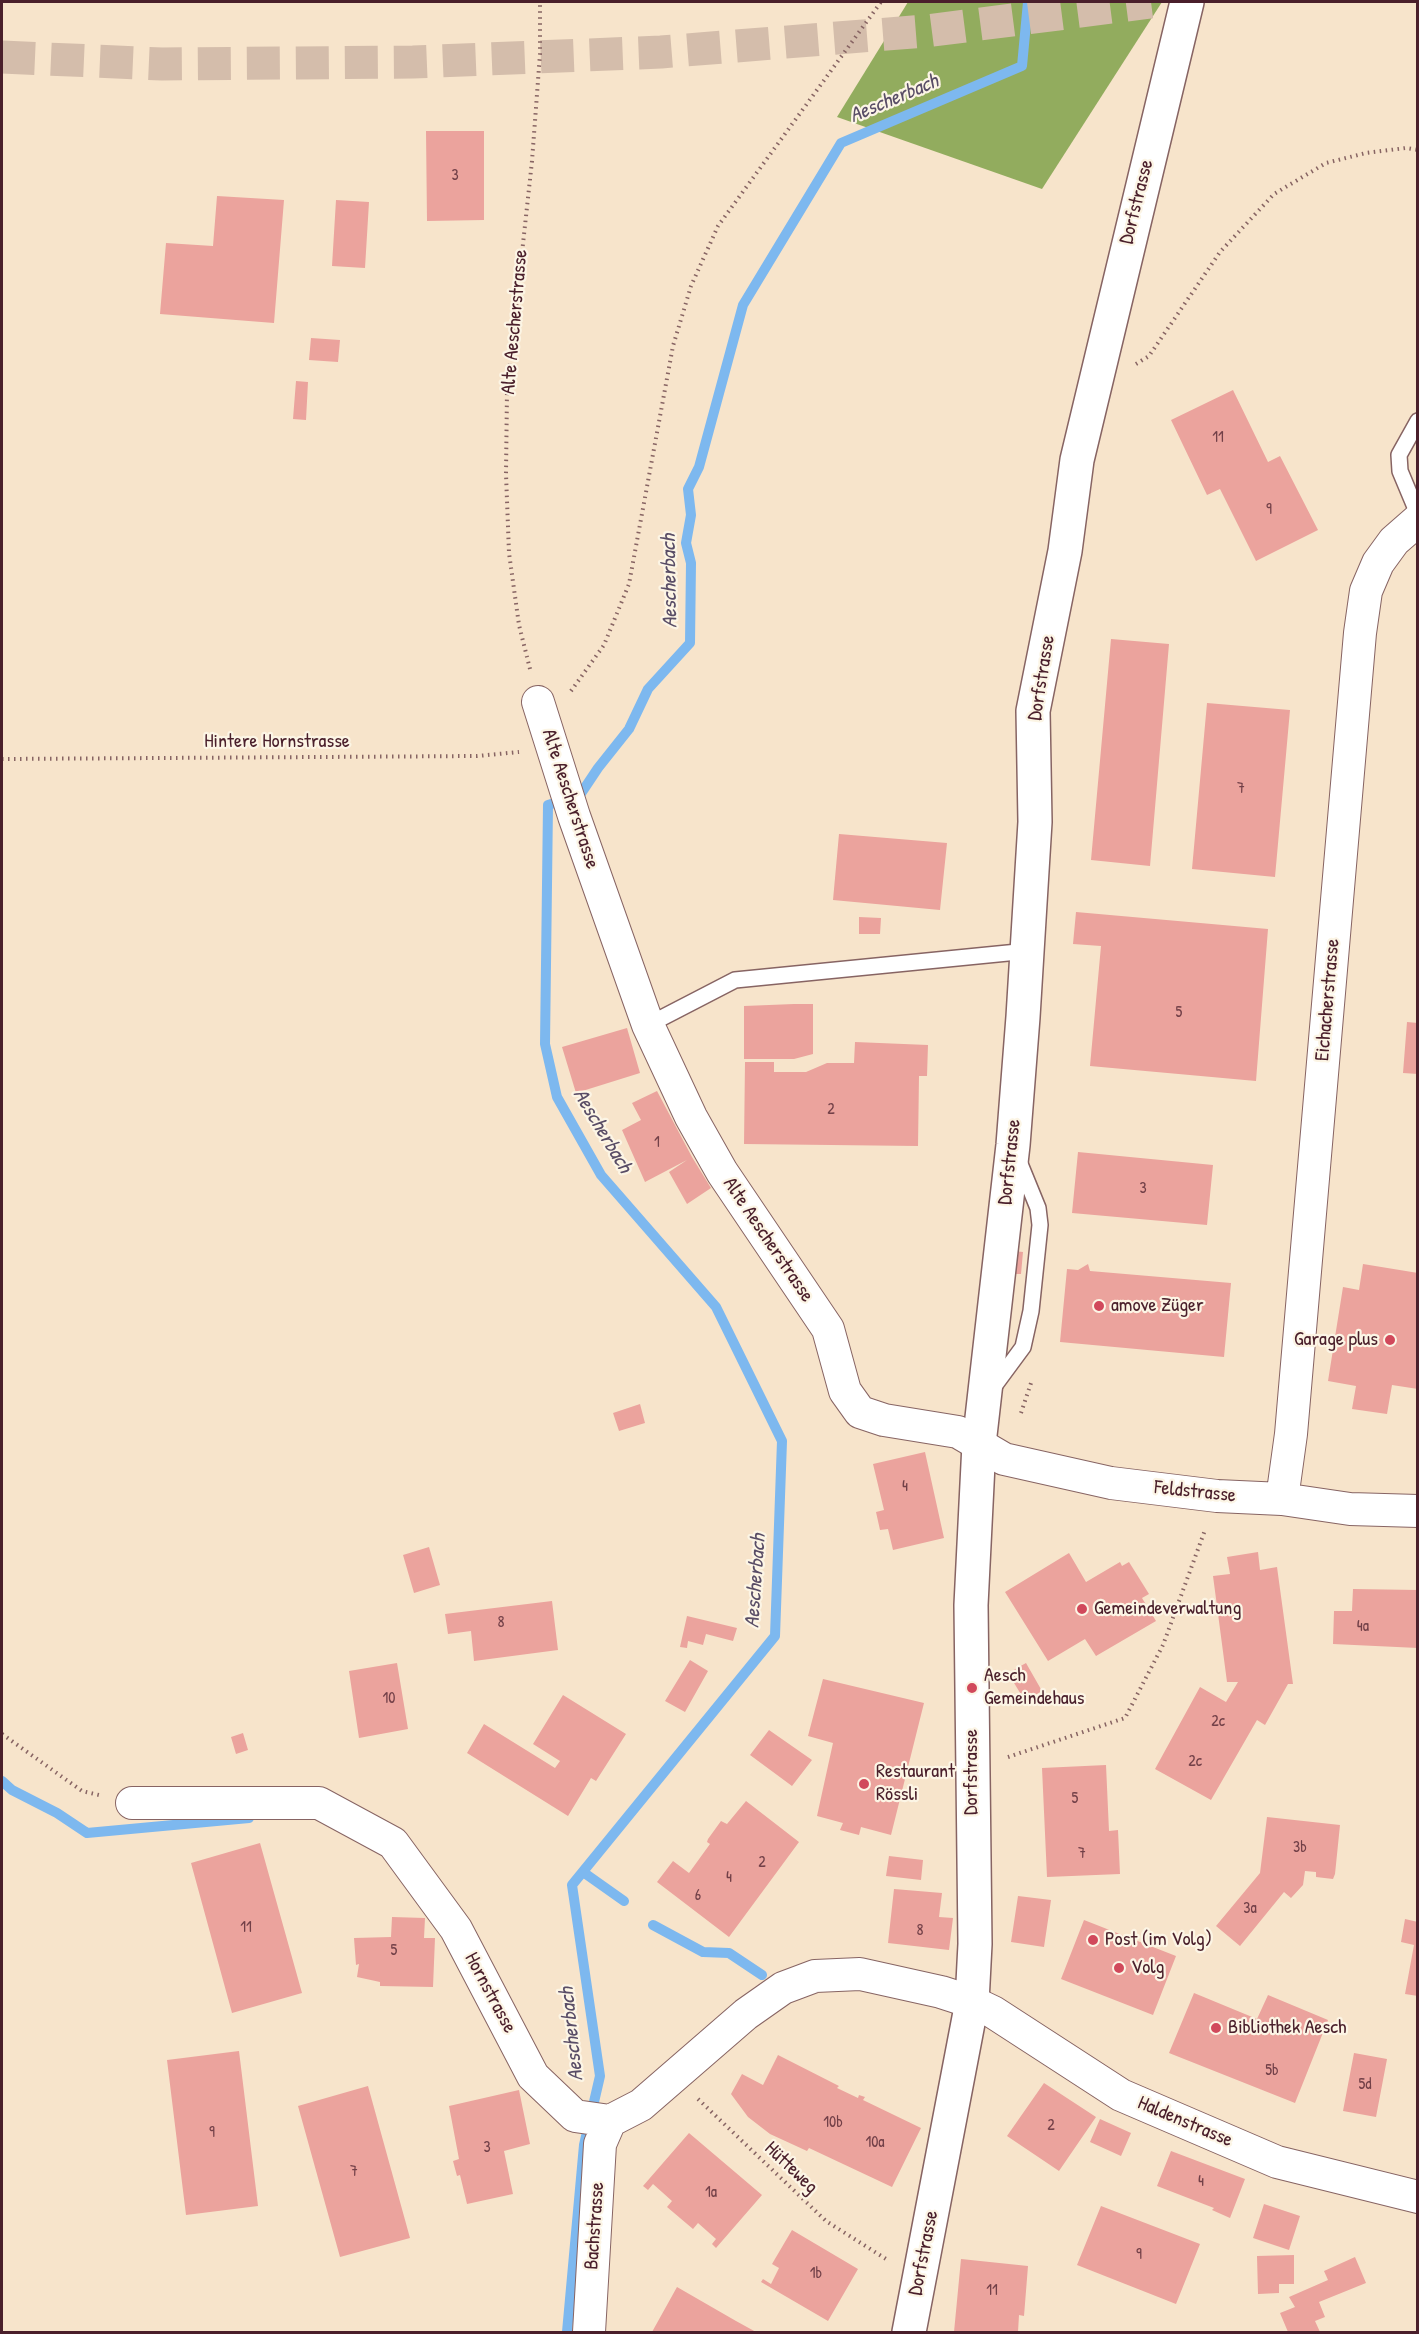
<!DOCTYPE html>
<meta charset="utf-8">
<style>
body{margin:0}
#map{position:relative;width:1419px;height:2334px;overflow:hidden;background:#f7e4cb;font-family:"Patrick Hand",sans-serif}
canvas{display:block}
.frame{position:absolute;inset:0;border:3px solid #4a1f2b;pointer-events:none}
</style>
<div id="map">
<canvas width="1419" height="2334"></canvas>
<div class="frame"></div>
</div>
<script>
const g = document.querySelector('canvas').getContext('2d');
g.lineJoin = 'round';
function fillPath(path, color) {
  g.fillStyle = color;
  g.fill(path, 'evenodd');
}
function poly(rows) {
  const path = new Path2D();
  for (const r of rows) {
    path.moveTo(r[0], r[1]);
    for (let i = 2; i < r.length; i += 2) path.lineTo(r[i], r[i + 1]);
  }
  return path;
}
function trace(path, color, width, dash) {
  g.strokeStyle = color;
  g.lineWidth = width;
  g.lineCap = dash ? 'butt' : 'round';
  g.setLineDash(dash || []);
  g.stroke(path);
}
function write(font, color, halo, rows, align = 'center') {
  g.font = font + ' "Patrick Hand",sans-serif';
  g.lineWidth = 4.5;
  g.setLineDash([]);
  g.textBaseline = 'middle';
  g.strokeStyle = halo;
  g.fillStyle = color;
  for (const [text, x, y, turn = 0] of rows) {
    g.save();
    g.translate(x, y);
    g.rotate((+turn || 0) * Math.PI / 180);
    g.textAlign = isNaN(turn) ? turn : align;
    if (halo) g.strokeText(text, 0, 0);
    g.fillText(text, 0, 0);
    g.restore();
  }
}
fillPath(poly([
 [908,2,1162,2,1042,189,837,117]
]), '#92ac5e');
trace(poly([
 [2,1781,12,1790,57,1813,87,1833,249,1818],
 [583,1872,624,1901],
 [653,1925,703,1952,729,1953,762,1975],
 [567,2332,584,2145,600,2076,572,1885,775,1636,782,1441,716,1307,601,1175,557,1097,545,1044,548,805,580,795,598,768,629,729,648,689,690,643,691,563,686,543,691,515,688,489,699,467,743,305,841,143,1022,66,1028,2]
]), '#7db8ef', 10);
fillPath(poly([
 [426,131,484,131,484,220,427,221],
 [217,196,284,200,274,323,160,314,166,243,213,246],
 [336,200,369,202,365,268,332,266],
 [311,338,340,340,338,362,309,360],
 [296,381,308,382,306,420,293,419],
 [1233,390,1268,462,1280,456,1318,530,1256,561,1220,489,1207,495,1171,420],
 [1111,639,1169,644,1150,866,1091,860],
 [1207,703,1290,710,1275,877,1192,869],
 [839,834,947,843,940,910,833,900],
 [1076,912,1268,929,1256,1081,1090,1066,1101,946,1073,944],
 [859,917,881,918,880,934,859,934],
 [794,1004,813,1004,813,1054,794,1059,744,1059,744,1006],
 [1407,1022,1418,1023,1418,1074,1403,1073],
 [627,1028,640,1073,576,1093,562,1047],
 [855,1042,928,1045,927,1076,919,1076,918,1146,744,1144,745,1062,774,1062,774,1072,806,1072,827,1063,854,1063],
 [657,1091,692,1157,711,1188,687,1204,669,1172,687,1160,645,1182,622,1130,641,1120,632,1103],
 [1078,1152,1213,1165,1207,1225,1072,1213],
 [1014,1251,1023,1252,1021,1274,1012,1274],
 [1088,1264,1090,1271,1231,1283,1224,1357,1060,1342,1067,1269,1078,1270],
 [1363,1264,1418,1273,1418,1389,1392,1385,1387,1414,1352,1409,1356,1386,1328,1381,1343,1287,1359,1290],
 [640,1404,645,1423,619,1431,613,1413],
 [925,1452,944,1538,893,1550,888,1529,880,1530,876,1512,884,1510,873,1464],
 [429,1547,440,1585,414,1593,403,1555],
 [1258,1552,1260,1570,1277,1567,1293,1684,1288,1684,1265,1725,1257,1720,1211,1800,1155,1769,1200,1687,1226,1702,1238,1682,1227,1682,1213,1576,1230,1574,1227,1557],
 [1069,1553,1086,1582,1120,1562,1122,1566,1129,1562,1149,1594,1142,1598,1156,1621,1096,1656,1085,1639,1048,1661,1005,1592],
 [1353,1589,1418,1590,1418,1648,1333,1644,1334,1611,1352,1611],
 [552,1601,558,1650,474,1661,471,1631,448,1634,445,1614],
 [687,1616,737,1628,733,1641,706,1634,703,1645,688,1641,687,1648,680,1647],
 [690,1660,708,1671,685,1712,665,1701],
 [397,1663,408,1729,359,1738,349,1671],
 [1026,1663,1042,1691,1025,1701,1008,1673],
 [823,1679,924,1703,891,1835,861,1827,859,1835,840,1830,843,1823,817,1816,833,1743,808,1736],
 [563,1695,626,1734,596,1781,591,1778,568,1816,467,1753,484,1724,555,1768,560,1761,533,1744],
 [769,1730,812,1760,792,1786,750,1755],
 [243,1733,248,1750,236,1754,231,1737],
 [1106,1765,1109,1831,1118,1830,1120,1874,1047,1877,1042,1768],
 [746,1801,799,1842,729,1937,657,1882,673,1861,689,1873,710,1844,707,1842,708,1839,721,1821,727,1824],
 [1267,1817,1340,1825,1335,1874,1333,1879,1316,1877,1316,1872,1305,1871,1303,1885,1291,1898,1284,1892,1240,1946,1216,1926,1260,1873],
 [260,1843,302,1993,232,2013,191,1863],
 [889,1856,923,1860,921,1880,886,1876],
 [894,1889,942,1893,939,1917,953,1918,949,1950,888,1943],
 [1018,1896,1051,1900,1044,1947,1011,1942],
 [392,1917,425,1918,424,1938,435,1938,433,1987,380,1986,380,1982,357,1977,359,1964,356,1965,354,1938,391,1937],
 [1405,1919,1418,1922,1418,1996,1405,1994,1414,1945,1401,1942],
 [1084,1920,1176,1956,1153,2015,1061,1979],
 [1194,1993,1257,2019,1268,1995,1328,2020,1295,2103,1169,2053],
 [239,2051,258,2206,186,2215,167,2060],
 [1354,2053,1387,2059,1376,2117,1343,2111],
 [778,2055,839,2086,837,2088,858,2098,859,2095,865,2097,863,2100,921,2128,892,2187,809,2148,807,2151,770,2134,748,2117,731,2094,742,2074,763,2085],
 [1044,2083,1096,2117,1059,2171,1007,2136],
 [368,2086,410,2238,340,2257,298,2106],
 [519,2090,530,2144,504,2151,513,2194,467,2204,460,2175,457,2176,453,2161,459,2159,449,2106],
 [1100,2119,1131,2133,1121,2156,1090,2142],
 [689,2133,762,2195,716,2248,712,2244,716,2239,698,2223,693,2229,667,2207,672,2201,653,2184,648,2190,643,2186],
 [1171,2151,1245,2179,1230,2218,1212,2210,1214,2208,1157,2186],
 [1264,2204,1300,2216,1289,2250,1253,2238],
 [1101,2206,1200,2244,1176,2304,1077,2265],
 [792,2230,858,2269,828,2321,761,2282,763,2279,771,2284,779,2268,772,2264],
 [1294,2255,1294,2284,1279,2284,1279,2293,1258,2294,1257,2256],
 [1355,2257,1366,2283,1319,2302,1325,2317,1315,2321,1320,2332,1288,2332,1280,2313,1295,2307,1289,2297,1328,2280,1324,2271],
 [961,2259,1028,2266,1024,2316,1019,2315,1018,2332,954,2332],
 [677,2287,736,2321,756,2332,652,2332]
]), '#eba39d');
trace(poly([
 [2,57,162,64,413,62,661,52,926,31,1151,2]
]), '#d4bdab', 33, [33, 16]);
const service = poly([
 [1418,421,1399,455,1400,471,1418,514],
 [648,1025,735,980,1028,951],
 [992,1389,1023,1347,1031,1311,1040,1225,1038,1208,1018,1159]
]);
const minor = poly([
 [538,702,574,816,648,1025,691,1117,722,1172,828,1329,845,1391,860,1412,884,1420,958,1432,1004,1459,1111,1483,1217,1496,1282,1499,1350,1509,1418,1511],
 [1282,1499,1291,1434,1360,633,1366,591,1378,563,1394,541,1418,520],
 [132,1803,319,1803,393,1843,456,1929,533,2076,575,2116,610,2121,641,2105,746,2014,783,1988,815,1976,860,1974,941,1992,972,2002,993,2012,1121,2095,1277,2162,1418,2197],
 [589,2332,600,2144,610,2121]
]);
const tertiary = poly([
 [909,2332,972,2002,975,1944,971,1605,979,1444,1013,1145,1023,1017,1035,822,1033,711,1065,551,1077,460,1187,2]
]);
trace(service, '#876463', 18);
trace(minor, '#876463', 34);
trace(tertiary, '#876463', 36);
trace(poly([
 [1136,364,1149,356,1220,252,1274,194,1326,163,1366,153,1406,148,1418,150],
 [530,669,519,625,509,553,506,474,507,391,532,161,540,54,540,2],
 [571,691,604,645,629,584,673,346,691,286,718,226,881,2],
 [2,759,477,756,519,752],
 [1021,1413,1031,1383],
 [2,1734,82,1791,99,1795],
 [1008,1757,1125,1718,1163,1645,1205,1530],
 [698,2099,826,2221,886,2259]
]), '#876463', 4, [1.5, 4.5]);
trace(service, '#fff', 15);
trace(minor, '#fff', 32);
trace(tertiary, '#fff', 33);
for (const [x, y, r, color] of [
 [1099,1306,6,"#d1495b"],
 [1390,1340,6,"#d1495b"],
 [1082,1609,6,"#d1495b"],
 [972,1688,6,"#d1495b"],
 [864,1784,6,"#d1495b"],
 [1093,1940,6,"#d1495b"],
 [1119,1968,6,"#d1495b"],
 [1216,2028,6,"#d1495b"]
]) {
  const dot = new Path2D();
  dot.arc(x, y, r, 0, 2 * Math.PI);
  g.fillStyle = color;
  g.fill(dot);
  trace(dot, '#fcf5e5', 2);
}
write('16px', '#724048', null, [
 ["3",455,176],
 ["11",1218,438],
 ["9",1269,510],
 ["7",1241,789],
 ["5",1179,1013],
 ["2",831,1110],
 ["1",657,1143],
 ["3",1143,1189],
 ["4",905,1487],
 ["8",501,1623],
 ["4a",1363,1627],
 ["10",389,1699],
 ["2c",1218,1722],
 ["2c",1195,1762],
 ["5",1075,1799],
 ["3b",1300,1848],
 ["7",1082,1854],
 ["2",762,1863],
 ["4",729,1878],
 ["6",698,1896],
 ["3a",1250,1909],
 ["11",246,1928],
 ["8",920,1931],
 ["5",394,1951],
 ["5b",1272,2071],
 ["5d",1365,2085],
 ["10b",833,2123],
 ["2",1051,2126],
 ["9",212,2133],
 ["10a",875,2143],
 ["3",487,2148],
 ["7",354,2172],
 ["4",1201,2182],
 ["1a",711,2193],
 ["9",1139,2255],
 ["1b",816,2274],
 ["11",992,2291]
]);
write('20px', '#4a1f2b', '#fcf5e5', [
 ["Dorfstrasse",1137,202,-76],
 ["Alte Aescherstrasse",515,322,-85],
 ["Dorfstrasse",1042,678,-81],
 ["Hintere Hornstrasse",277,742],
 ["Alte Aescherstrasse",570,799,72],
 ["Eichacherstrasse",1328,1000,-85],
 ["Dorfstrasse",1010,1162,-84],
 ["Alte Aescherstrasse",768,1240,56],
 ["Feldstrasse",1195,1492,6],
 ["Dorfstrasse",972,1772,-90],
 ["Hornstrasse",490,1993,62],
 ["Haldenstrasse",1185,2122,23],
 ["Hütteweg",791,2168,44],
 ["Bachstrasse",595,2226,-86],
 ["Dorfstrasse",924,2253,-79]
]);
write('20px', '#4a1f2b', '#fcf5e5', [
 ["amove Züger",1111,1306],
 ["Garage plus",1378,1340,"right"],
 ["Gemeindeverwaltung",1094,1609],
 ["Aesch",984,1676],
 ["Gemeindehaus",984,1699],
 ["Restaurant",876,1772],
 ["Rössli",876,1795],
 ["Post (im Volg)",1105,1940],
 ["Volg",1131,1968],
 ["Bibliothek Aesch",1228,2028]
], 'left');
write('italic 21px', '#594d66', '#fcf5e5', [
 ["Aescherbach",894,99,-23],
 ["Aescherbach",670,581,-91],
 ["Aescherbach",602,1131,59],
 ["Aescherbach",756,1581,-86],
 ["Aescherbach",572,2034,-96]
]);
</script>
